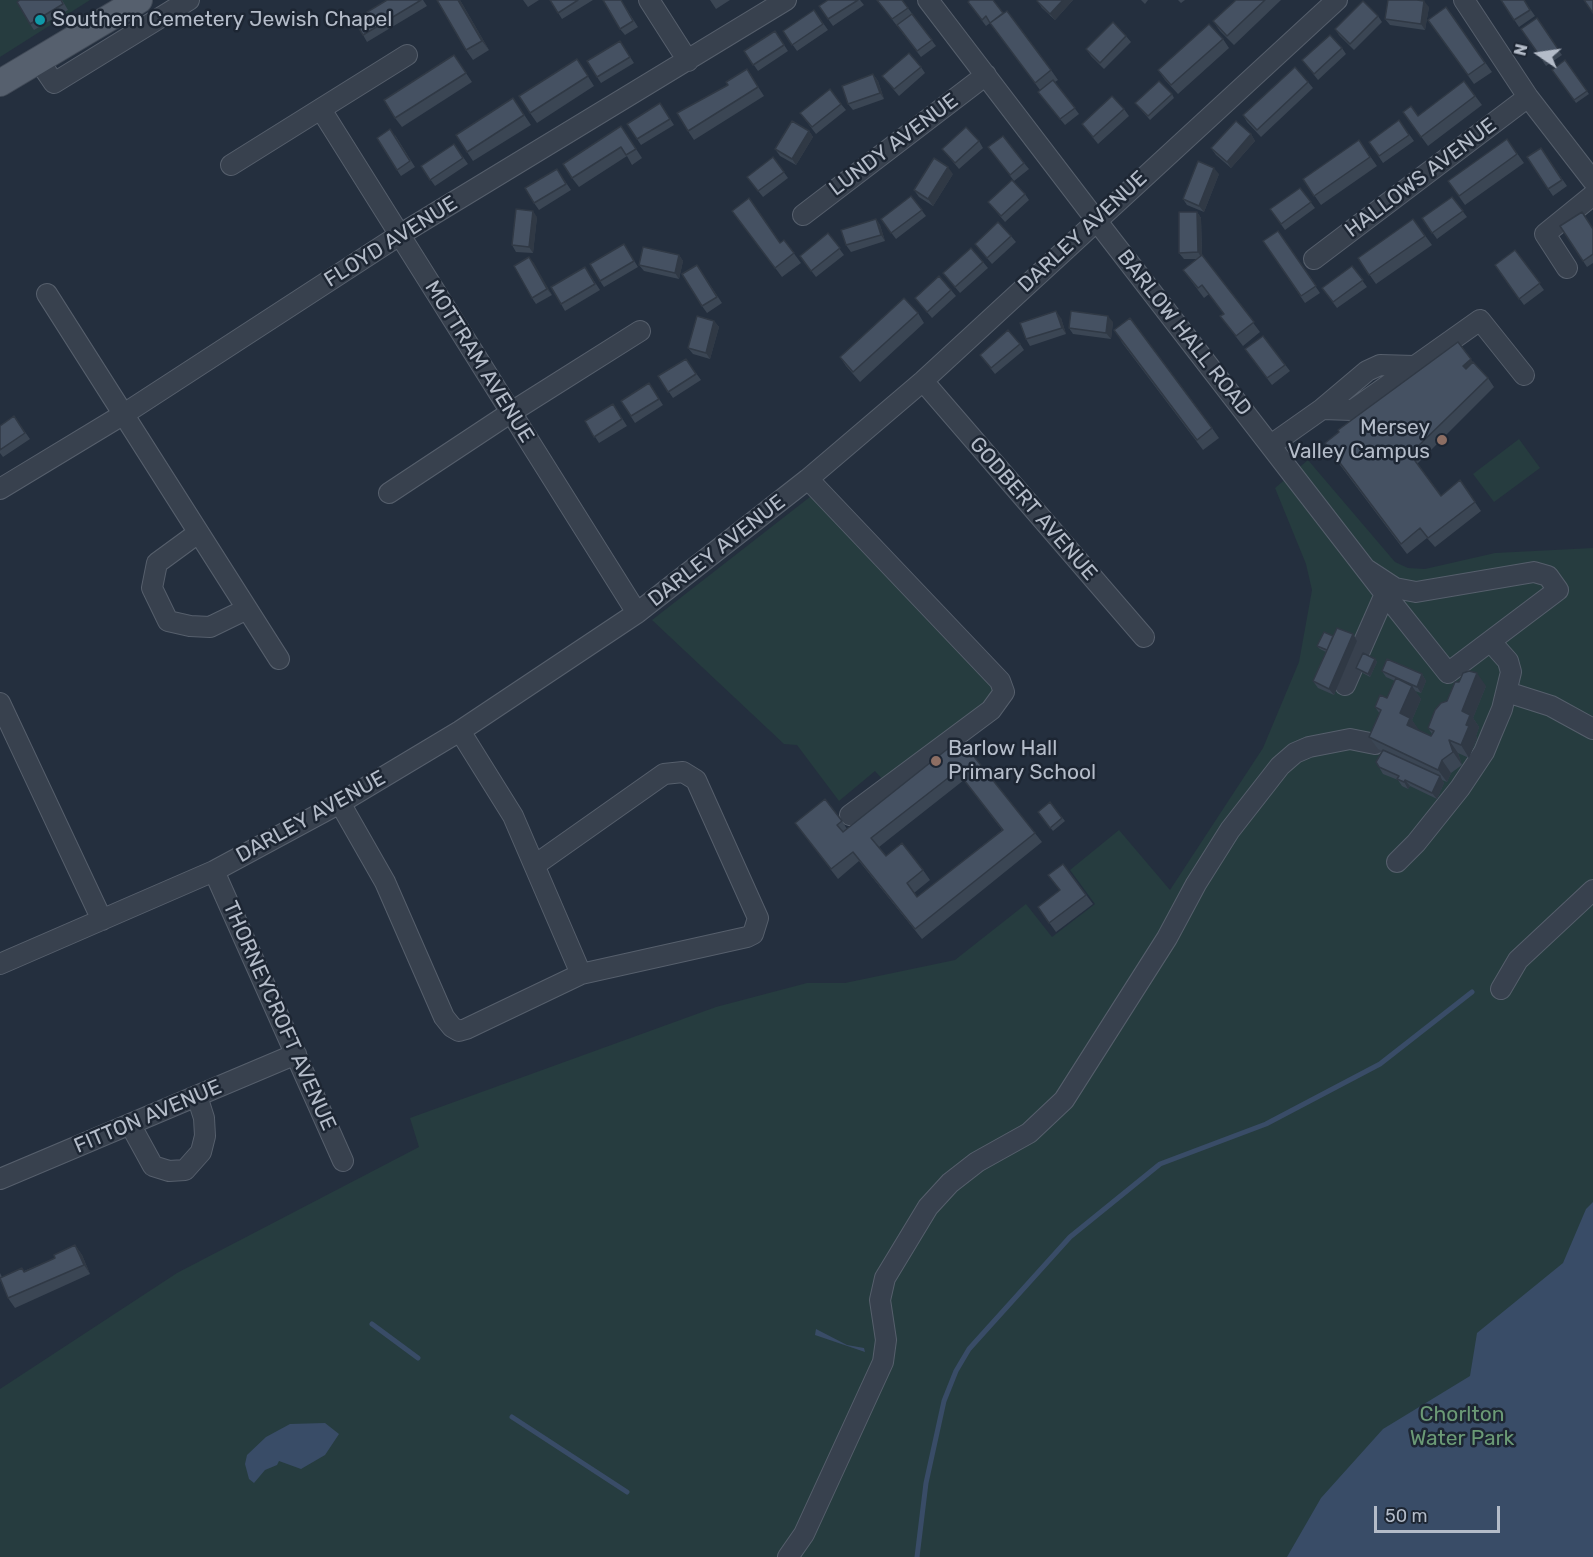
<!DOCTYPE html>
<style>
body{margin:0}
#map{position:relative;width:1593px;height:1557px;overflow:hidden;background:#242f3e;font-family:Rubik,sans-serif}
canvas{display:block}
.north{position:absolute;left:1509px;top:24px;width:60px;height:60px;-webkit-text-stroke:4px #1d2633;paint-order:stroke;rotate:283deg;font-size:16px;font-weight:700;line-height:24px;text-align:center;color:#b4bcc9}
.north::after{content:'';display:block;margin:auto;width:21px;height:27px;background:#b4bcc9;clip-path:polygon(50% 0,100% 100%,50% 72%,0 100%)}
.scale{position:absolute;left:1374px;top:1506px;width:126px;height:27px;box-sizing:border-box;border:3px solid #b4bcc9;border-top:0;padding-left:8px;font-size:18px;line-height:21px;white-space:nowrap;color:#b4bcc9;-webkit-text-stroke:4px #1d2633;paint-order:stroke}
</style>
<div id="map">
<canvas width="1593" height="1557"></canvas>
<div class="north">N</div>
<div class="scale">50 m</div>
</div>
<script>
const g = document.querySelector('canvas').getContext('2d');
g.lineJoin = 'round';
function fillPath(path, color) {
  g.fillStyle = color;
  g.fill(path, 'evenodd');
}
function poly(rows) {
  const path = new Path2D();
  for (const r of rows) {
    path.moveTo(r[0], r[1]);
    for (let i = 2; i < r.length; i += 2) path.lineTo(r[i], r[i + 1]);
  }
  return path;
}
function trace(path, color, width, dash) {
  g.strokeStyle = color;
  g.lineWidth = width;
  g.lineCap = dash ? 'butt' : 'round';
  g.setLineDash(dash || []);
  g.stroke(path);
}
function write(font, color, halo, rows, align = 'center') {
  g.font = font + ' Rubik,sans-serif';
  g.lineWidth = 5;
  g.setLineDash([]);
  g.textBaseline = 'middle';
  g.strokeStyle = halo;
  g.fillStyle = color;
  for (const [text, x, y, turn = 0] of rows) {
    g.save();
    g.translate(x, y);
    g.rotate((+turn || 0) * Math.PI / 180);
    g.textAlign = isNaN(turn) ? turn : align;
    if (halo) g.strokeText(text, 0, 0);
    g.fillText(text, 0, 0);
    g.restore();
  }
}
fillPath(poly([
 [0,0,90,0,0,57],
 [1519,439,1540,468,1494,502,1473,474],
 [1308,460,1395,562,1408,568,1425,569,1495,553,1593,548,1593,1557,0,1557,0,1389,177,1273,419,1147,410,1118,716,1007,807,983,845,983,955,960,1026,904,1052,937,1095,904,1070,870,1119,830,1170,890,1263,748,1299,662,1312,590,1306,564,1275,488],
 [815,493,996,686,996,694,883,780,875,771,839,801,797,745,784,744,652,620]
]), '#263c3f');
fillPath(poly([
 [1593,1202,1593,1557,1287,1557,1321,1498,1383,1429,1470,1376,1477,1333,1563,1263,1586,1209],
 [816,1329,847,1345,864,1348,865,1352,815,1335],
 [325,1423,339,1434,325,1455,301,1469,279,1461,277,1465,265,1470,254,1483,249,1479,245,1464,247,1455,266,1437,290,1424]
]), '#394c67');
trace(poly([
 [372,1324,418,1358],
 [512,1417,627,1492],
 [917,1557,926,1483,944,1401,956,1371,969,1349,1070,1237,1160,1164,1266,1124,1380,1064,1472,992]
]), '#394c67', 5);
const minor = poly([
 [649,0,688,61],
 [928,0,1096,220,1385,594,1448,673,1558,590,1548,576,1534,572,1416,592,1395,588,1366,569],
 [1464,0,1528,97,1593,181],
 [39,61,54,83,189,0],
 [322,111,637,613],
 [231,165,407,55],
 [803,215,986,75],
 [1314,259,1528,97],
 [1567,268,1545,234,1593,195],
 [47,294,279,659],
 [923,381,1144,637],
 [1322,409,1367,371,1380,365,1414,366],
 [1271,445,1322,409,1353,410,1480,320,1524,375],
 [808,479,1000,681,1004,692,991,710,850,815],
 [0,489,124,414,401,234,786,0],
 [389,493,510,413,640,331],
 [198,533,157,563,152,588,168,621,190,626,210,627,247,609],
 [1345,685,1385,594],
 [1507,692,1551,706,1593,729],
 [0,703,102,920],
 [340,803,385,882,444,1017,452,1027,459,1031,466,1029,581,974,513,816,460,731],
 [1397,862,1416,843,1460,788,1484,752,1491,735,1502,709,1511,672,1508,661,1491,642],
 [535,865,664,774,683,772,696,780,758,918,753,934,747,937,581,974],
 [214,871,343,1161],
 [0,964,214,871,340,803,460,731,637,613,808,479,923,381,1337,0],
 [1501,989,1518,960,1593,890],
 [130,1124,153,1166,169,1171,185,1170,201,1152,205,1136,204,1118,197,1096],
 [0,1179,296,1054],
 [788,1557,804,1534,883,1362,886,1340,880,1300,885,1278,928,1207,950,1183,977,1162,1029,1133,1064,1100,1167,938,1196,884,1230,830,1280,766,1295,753,1309,747,1350,739,1375,744]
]);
const major = poly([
 [0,83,139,0]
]);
trace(minor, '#565f6c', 22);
trace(major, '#414a57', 28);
trace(minor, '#38414e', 20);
trace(major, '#56606e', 26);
fillPath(poly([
 [20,0,62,0,68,10,34,30,30,24],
 [387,0,423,0,427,6,367,42,363,35],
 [460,0,489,50,473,60,466,50],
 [523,0,539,0,528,7],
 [550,0,593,0,562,19],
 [621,0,638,27,625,35,620,29],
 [710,0,730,0,716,9],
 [828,0,860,0,864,5,833,26,819,6],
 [877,0,902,0,936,46,921,57],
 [1038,0,1073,0,1055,20,1042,8,1037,1],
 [1141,0,1148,0,1145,4],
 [1178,0,1185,0,1181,3],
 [1236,0,1281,0,1234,45,1220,31,1213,21],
 [1501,0,1524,0,1535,16,1519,27],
 [968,2,1003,13,1051,70,1058,80,1055,82,1079,114,1065,125,1043,98,1038,92,1040,90,990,23,986,26],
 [1429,7,1425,30,1390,25,1385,19],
 [1446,7,1492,72,1474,84,1428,20],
 [814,10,828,30,797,51,783,31],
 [1378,16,1382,22,1354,50,1339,35,1335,29],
 [1537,18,1562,55,1546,66,1521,29],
 [775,31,788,51,758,71,744,51],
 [1126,36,1131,42,1104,69,1091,56,1086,49],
 [1223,39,1229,48,1178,94,1165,80,1158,70],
 [620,41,634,63,601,83,597,77],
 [1342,48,1346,54,1318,80,1302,60],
 [454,55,472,82,402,127,395,118],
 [577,59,594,86,537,123,530,113],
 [1565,60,1589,94,1576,103,1552,70],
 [921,67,925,73,899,96,882,76],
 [873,74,878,81,884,99,853,110,848,104],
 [753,79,764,96,694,140,688,131,728,85],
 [1464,81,1482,105,1428,146,1403,112,1418,116],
 [1308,82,1313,88,1261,137,1247,122,1243,115],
 [1172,94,1174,98,1150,120,1135,103],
 [513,98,531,125,473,161,467,152],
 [841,104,846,110,816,134,800,113],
 [664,109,674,125,641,145,627,124],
 [1124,109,1129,116,1098,144,1082,124],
 [1399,120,1414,141,1383,163,1369,142],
 [621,126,642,158,632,165,627,156,579,187,572,178],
 [809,131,813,137,796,165,780,156,775,149],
 [1251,134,1255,141,1231,168,1216,155,1211,148],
 [395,135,415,167,401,176,397,170],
 [1507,139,1524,163,1465,205,1448,181],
 [1359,140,1377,166,1321,205,1303,179],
 [979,141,983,148,959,169,942,149],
 [454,144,468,164,435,186,421,166],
 [988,147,1024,163,1029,169,1014,181],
 [1541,148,1567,186,1553,196,1527,157],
 [773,157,788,178,763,197,747,177],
 [557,169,571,190,539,210,534,203],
 [953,174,933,206,919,197,914,190],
 [1219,174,1204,212,1187,205,1183,199],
 [1300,188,1315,208,1285,230,1270,209],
 [1025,194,1029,200,1005,222,988,202],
 [911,196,926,216,896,239,881,219],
 [1452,197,1467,217,1437,239,1422,218],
 [1197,212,1201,218,1202,255,1260,332,1243,346,1220,316,1224,314,1209,294,1204,298,1183,270,1198,259,1184,259,1179,253],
 [537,217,533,253,516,252,512,245],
 [876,219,880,225,885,241,851,252,846,245],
 [1413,219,1432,245,1376,284,1358,258],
 [739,220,780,243,784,240,801,263,782,277],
 [1560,226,1593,228,1593,263,1587,267],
 [1278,231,1320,293,1305,303,1263,241],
 [828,233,844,255,816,277,800,256],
 [1011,236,1016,242,992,264,975,244],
 [624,244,638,267,604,287,600,281],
 [1515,250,1544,290,1524,305,1495,265],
 [679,255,683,261,679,279,644,271,639,265],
 [529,257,552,295,536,304,532,298],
 [983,262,988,268,960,293,943,273],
 [697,265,722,303,707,313,702,306],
 [1352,266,1367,287,1337,308,1322,288],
 [585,267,600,290,565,311,561,304],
 [951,290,956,296,932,318,915,298],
 [918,313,924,323,860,382,846,366,840,357],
 [1061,318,1066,334,1030,346,1026,339],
 [714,321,719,327,710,359,693,354,688,348],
 [1113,322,1111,339,1073,334,1069,328],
 [1263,336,1290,371,1272,385,1245,349],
 [1120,340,1212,428,1219,438,1203,450],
 [1020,344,1024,350,995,374,980,355],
 [686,359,701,380,673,398,658,376],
 [1474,363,1488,378,1494,387,1417,464,1441,496,1460,480,1481,511,1435,547,1427,538,1407,554,1331,453],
 [649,383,663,405,635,423,621,401],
 [613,404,627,426,599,443,585,421],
 [14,416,30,439,3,457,0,453,0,426],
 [1353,634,1357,641,1334,695,1318,688,1313,681,1326,652,1320,649,1317,646,1333,636],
 [1375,659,1377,662,1370,677,1359,671,1356,668],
 [1382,671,1422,674,1426,681,1421,693,1415,691,1421,699,1412,720,1419,731,1431,736,1432,734,1428,728,1447,701,1486,686,1473,718,1479,727,1476,736,1477,738,1469,758,1458,753,1462,765,1451,773,1447,782,1442,780,1444,783,1437,799,1410,786,1408,789,1402,786,1398,780,1383,774,1379,767,1382,751,1378,749,1369,737,1380,714,1375,707,1387,698,1395,681,1386,677],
 [960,739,1042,842,922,939,859,861,838,879,795,823,842,821,847,829],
 [964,780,1002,830,917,897,914,893,930,880,923,870,886,856,879,847],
 [1050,802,1065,821,1053,831,1038,812],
 [1063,864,1093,904,1056,932,1038,907,1060,891],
 [75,1245,82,1255,90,1274,15,1308,8,1298,0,1280,0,1273,2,1277,24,1271,55,1258]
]), '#3b4654');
fillPath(poly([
 [458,0,460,0,489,50,482,41],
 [1063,0,1073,0,1055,20,1050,14],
 [1424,1,1429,7,1425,30,1421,24],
 [873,74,878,81,884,99,880,93],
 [809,131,813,137,796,165,792,159],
 [1251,134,1255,141,1231,168,1227,162],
 [948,167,953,174,933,206,928,199],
 [1214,168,1219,174,1204,212,1199,206],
 [533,211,537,217,533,253,529,247],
 [1197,212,1201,218,1202,259,1198,252],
 [876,219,880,225,885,241,881,235],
 [679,255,683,261,679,279,675,273],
 [529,257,534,263,552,295,547,289],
 [1056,311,1061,318,1066,334,1062,328],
 [1108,316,1113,322,1111,339,1106,333],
 [714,321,719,327,710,359,706,353],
 [1471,359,1477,368,1470,376,1463,366],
 [1353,634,1357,641,1334,695,1329,689],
 [1375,659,1377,662,1370,677,1368,674],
 [1477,673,1486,686,1473,718,1479,727,1476,736,1477,738,1469,758,1461,745,1462,711],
 [1422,674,1426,681,1421,693,1417,687],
 [1412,686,1421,699,1412,720,1419,730,1416,738,1407,725,1400,713],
 [1449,740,1458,753,1462,765,1453,752],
 [1442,760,1451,773,1447,782,1438,770],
 [1440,776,1444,783,1437,799,1432,793],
 [1405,780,1410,786,1408,789,1404,782],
 [75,1245,82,1255,90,1274,84,1265]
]), '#303945');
const building = poly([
 [20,0,61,0,63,4,30,24,17,2,20,0],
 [387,0,421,0,363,35,354,20,387,0],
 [437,0,458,0,482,41,466,50,437,0],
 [550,0,578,0,558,13,550,0],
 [603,0,621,0,633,21,620,29,603,0],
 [828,0,858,0,828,19,819,6,828,0],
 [877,0,902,0,908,8,892,19,877,0],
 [970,0,993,0,1003,13,990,23,986,16,982,20,968,2,970,0],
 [1038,0,1063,0,1050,14,1037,1,1038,0],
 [1236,0,1265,0,1227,36,1213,21,1236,0],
 [1388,0,1417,0,1424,1,1421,24,1385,19,1388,0],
 [1501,0,1524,0,1530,10,1514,20,1501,0],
 [1584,0,1593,0,1593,13,1584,0],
 [1363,1,1378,16,1350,44,1335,29,1363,1],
 [1446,7,1485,63,1468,75,1428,20,1446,7],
 [814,10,823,24,792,45,783,31,814,10],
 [1007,11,1051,70,1035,83,990,23,1007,11],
 [912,14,932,40,917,51,897,25,912,14],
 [1537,18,1558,49,1542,59,1521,29,1537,18],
 [1113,22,1126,36,1100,63,1086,49,1113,22],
 [1209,24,1223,39,1171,85,1158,70,1209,24],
 [775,31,784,45,753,65,744,51,775,31],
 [1330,35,1342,48,1314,74,1302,60,1330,35],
 [620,41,630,57,597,77,587,61,620,41],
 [909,53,921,67,894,89,882,76,909,53],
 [454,55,466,73,395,118,384,100,454,55],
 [577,59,588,76,530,113,519,96,577,59],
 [1565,60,1587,91,1574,100,1552,70,1565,60],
 [1295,67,1308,82,1257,130,1243,115,1295,67],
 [747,69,758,87,688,131,677,113,728,85,726,82,747,69],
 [873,74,880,93,848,104,842,86,873,74],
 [1053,80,1075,108,1060,119,1038,92,1053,80],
 [1159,81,1172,94,1148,116,1135,103,1159,81],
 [1464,81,1475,96,1421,137,1403,112,1411,106,1418,116,1464,81],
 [830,89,841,104,812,127,800,113,830,89],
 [1112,96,1124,109,1093,137,1082,124,1112,96],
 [513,98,524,115,467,152,456,135,513,98],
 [660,103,670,119,637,139,627,124,660,103],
 [1399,120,1409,135,1379,156,1369,142,1399,120],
 [792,121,809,131,792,159,775,149,792,121],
 [1236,121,1251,134,1227,162,1211,148,1236,121],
 [621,126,636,149,626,155,621,147,572,178,563,164,621,126],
 [966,127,979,141,955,163,942,149,966,127],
 [390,129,410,161,397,170,377,138,390,129],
 [1003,136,1024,163,1010,175,988,147,1003,136],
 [1507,139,1517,154,1459,196,1448,181,1507,139],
 [1359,140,1370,157,1314,196,1303,179,1359,140],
 [454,144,463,158,430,180,421,166,454,144],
 [1541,148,1562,180,1548,189,1527,157,1541,148],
 [773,157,784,172,758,191,747,177,773,157],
 [934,158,948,167,928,199,914,190,934,158],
 [1198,161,1214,168,1199,206,1183,199,1198,161],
 [557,169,566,184,534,203,525,188,557,169],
 [1012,180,1025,194,1001,216,988,202,1012,180],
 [1300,188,1311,202,1281,224,1270,209,1300,188],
 [911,196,922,210,891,233,881,219,911,196],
 [1452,197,1463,211,1432,233,1422,218,1452,197],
 [749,198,780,243,784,240,794,253,775,268,732,211,749,198],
 [516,209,533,211,529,247,512,245,516,209],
 [1179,212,1197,212,1198,252,1179,253,1179,212],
 [1582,212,1593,229,1593,254,1583,261,1560,226,1582,212],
 [876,219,881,235,846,245,841,230,876,219],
 [1413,219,1425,236,1369,275,1358,258,1413,219],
 [998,222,1011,236,987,258,975,244,998,222],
 [1278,231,1316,286,1301,296,1263,241,1278,231],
 [828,233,840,248,811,271,800,256,828,233],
 [624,244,634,261,600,281,590,264,624,244],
 [643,247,679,255,675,273,639,265,643,247],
 [971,248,983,262,955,287,943,273,971,248],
 [1515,250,1540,283,1519,299,1495,265,1515,250],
 [1202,255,1254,322,1236,336,1220,316,1224,314,1202,285,1198,288,1183,270,1202,255],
 [529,257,547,289,532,298,514,266,529,257],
 [697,265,717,297,702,306,682,274,697,265],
 [1352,266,1363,280,1333,302,1322,288,1352,266],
 [585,267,595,284,561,304,551,287,585,267],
 [939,276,951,290,927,312,915,298,939,276],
 [904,298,918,313,853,372,840,357,904,298],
 [1056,311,1062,328,1026,339,1020,323,1056,311],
 [1071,311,1108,316,1106,333,1069,328,1071,311],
 [697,316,714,321,706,353,688,348,697,316],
 [1130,318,1212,428,1197,440,1114,330,1130,318],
 [1008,330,1020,344,991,368,980,355,1008,330],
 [1263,336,1285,365,1267,378,1245,349,1263,336],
 [1458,342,1471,359,1463,366,1466,369,1473,362,1488,378,1410,454,1441,496,1460,480,1475,502,1428,538,1420,528,1401,544,1325,443,1339,432,1338,430,1458,342],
 [686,359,696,374,668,392,658,376,686,359],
 [649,383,659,399,631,416,621,401,649,383],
 [613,404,622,419,594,437,585,421,613,404],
 [14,416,25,433,0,450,0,426,14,416],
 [1337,628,1353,634,1329,689,1313,681,1337,628],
 [1324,632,1333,636,1327,650,1317,646,1324,632],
 [1363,653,1375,659,1368,674,1356,668,1363,653],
 [1387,659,1422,674,1417,687,1382,671,1387,659],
 [1469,671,1477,673,1462,711,1470,715,1466,725,1469,726,1461,745,1449,740,1453,752,1442,760,1438,770,1369,737,1381,710,1375,707,1380,695,1387,698,1396,678,1412,686,1400,713,1410,718,1407,725,1431,736,1434,731,1428,728,1435,710,1441,703,1447,701,1455,682,1459,682,1463,673,1469,671],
 [960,739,1035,833,915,929,853,852,831,869,795,823,825,799,842,821,837,825,843,832,960,739],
 [957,771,1003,830,917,897,907,883,923,870,902,843,886,856,871,838,957,771],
 [1383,750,1440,776,1432,793,1405,780,1404,782,1397,779,1399,776,1379,767,1376,762,1383,750],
 [1050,802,1062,818,1050,828,1038,812,1050,802],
 [1063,864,1086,895,1049,923,1038,907,1060,890,1048,875,1063,864],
 [75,1245,84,1265,8,1298,0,1278,22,1268,24,1272,55,1258,54,1255,75,1245]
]);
fillPath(building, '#455162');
trace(building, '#303945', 1.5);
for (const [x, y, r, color] of [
 [40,20,6,"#0f9aa8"],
 [1442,440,6,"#8d6e63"],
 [936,761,6,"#8d6e63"]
]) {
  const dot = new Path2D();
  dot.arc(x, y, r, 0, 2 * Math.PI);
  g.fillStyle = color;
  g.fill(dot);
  trace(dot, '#1d2633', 2);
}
write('21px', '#b4bcc9', '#1d2633', [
 ["Southern Cemetery Jewish Chapel",52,20],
 ["Mersey",1430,428,"right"],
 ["Valley Campus",1430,452,"right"],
 ["Barlow Hall",948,749],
 ["Primary School",948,773]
], 'left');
write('21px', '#b4bcc9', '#1d2633', [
 ["LUNDY AVENUE",894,145,-37],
 ["HALLOWS AVENUE",1421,178,-37],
 ["DARLEY AVENUE",1083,232,-43],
 ["FLOYD AVENUE",391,242,-32],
 ["BARLOW HALL ROAD",1184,333,52],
 ["MOTTRAM AVENUE",479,362,58],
 ["GODBERT AVENUE",1033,509,49],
 ["DARLEY AVENUE",717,551,-38],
 ["DARLEY AVENUE",311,817,-29],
 ["THORNEYCROFT AVENUE",279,1016,66],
 ["FITTON AVENUE",148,1117,-23]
]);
write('21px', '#6b9a76', '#1d2633', [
 ["Chorlton",1462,1415],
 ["Water Park",1462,1439]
]);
</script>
